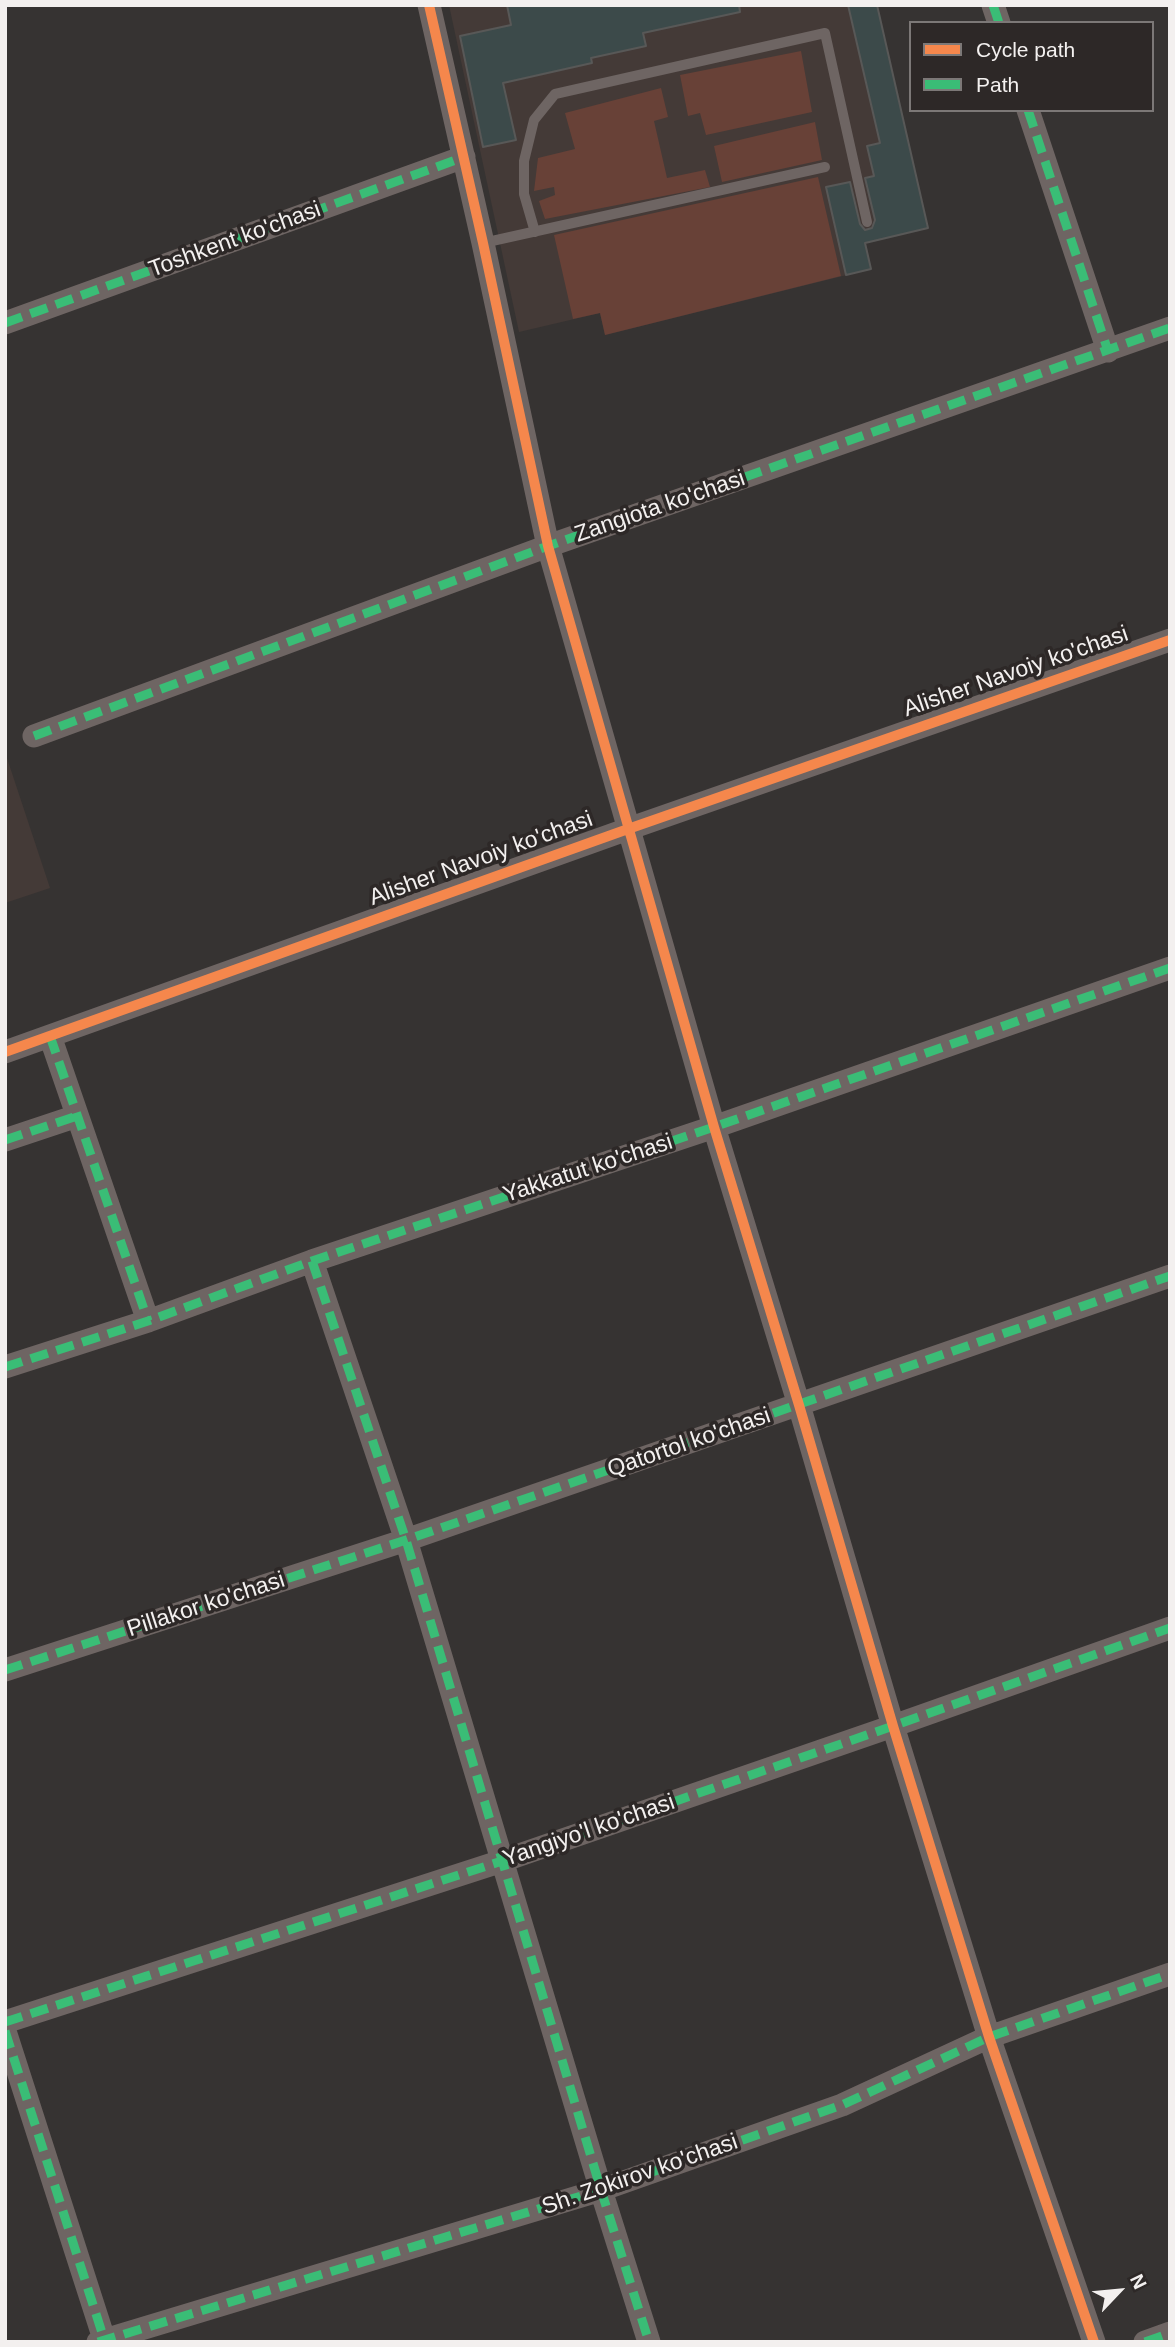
<!DOCTYPE html>
<style>
body{margin:0}
#map{position:relative;width:1175px;height:2347px;overflow:hidden;background:#363332;font-family:Helvetica,sans-serif}
canvas{display:block}
.frame{position:absolute;inset:0;border:7px solid #f3f0ef;pointer-events:none}
.legend{position:absolute;left:909px;top:21px;width:245px;height:91px;box-sizing:border-box;background:#2d2827;border:2px solid #7c7877;margin:0;padding:9px 12px;list-style:none;font-size:21px;color:#f3f0ef}
.legend li{display:flex;align-items:center;gap:14px;height:35px}
.legend b{width:35px;border:2px solid #7c7877}
.north{position:absolute;left:1084px;top:2256px;width:70px;height:70px;-webkit-text-stroke:5px #2d2827;paint-order:stroke;rotate:64deg;font-size:19px;font-weight:700;line-height:28px;text-align:center;color:#f3f0ef}
.north::after{content:'';display:block;margin:auto;width:24px;height:32px;background:#f3f0ef;clip-path:polygon(50% 0,100% 100%,50% 72%,0 100%)}
</style>
<div id="map">
<canvas width="1175" height="2347"></canvas>
<div class="frame"></div>
<ul class="legend">
<li><b style="height:9px;background:#f5874c"></b>Cycle path</li>
<li><b style="height:9px;background:#3abd76"></b>Path</li>
</ul>
<div class="north">N</div>
</div>
<script>
const g = document.querySelector('canvas').getContext('2d');
g.lineJoin = 'round';
function fillPath(path, color) {
  g.fillStyle = color;
  g.fill(path, 'evenodd');
}
function poly(rows) {
  const path = new Path2D();
  for (const r of rows) {
    path.moveTo(r[0], r[1]);
    for (let i = 2; i < r.length; i += 2) path.lineTo(r[i], r[i + 1]);
  }
  return path;
}
function trace(path, color, width, dash) {
  g.strokeStyle = color;
  g.lineWidth = width;
  g.lineCap = dash ? 'butt' : 'round';
  g.setLineDash(dash || []);
  g.stroke(path);
}
function write(font, color, halo, rows, align = 'center') {
  g.font = font + ' Helvetica,sans-serif';
  g.lineWidth = 7;
  g.setLineDash([]);
  g.textBaseline = 'middle';
  g.strokeStyle = halo;
  g.fillStyle = color;
  for (const [text, x, y, turn = 0] of rows) {
    g.save();
    g.translate(x, y);
    g.rotate((+turn || 0) * Math.PI / 180);
    g.textAlign = isNaN(turn) ? turn : align;
    if (halo) g.strokeText(text, 0, 0);
    g.fillText(text, 0, 0);
    g.restore();
  }
}
fillPath(poly([
 [449,5,877,5,928,228,865,243,871,269,605,335,600,313,519,332],
 [5,752,50,888,5,903]
]), '#443a37');
fillPath(poly([
 [801,51,812,112,706,135,700,113,688,116,680,75],
 [661,88,668,117,654,121,667,178,705,170,710,187,545,219,539,201,555,195,554,187,534,191,538,158,575,149,565,113],
 [815,122,822,160,722,182,714,146],
 [818,177,841,276,605,335,600,313,573,319,554,235]
]), '#684137');
const building = poly([
 [507,5,739,5,740,12,643,33,646,46,591,58,592,63,503,83,516,140,483,147,460,36,511,25,507,5],
 [848,5,877,5,928,228,865,243,871,269,846,275,826,187,850,182,860,224,865,230,872,228,875,220,865,178,874,176,867,146,880,143,848,5]
]);
fillPath(building, '#3c4a4a');
trace(building, '#585857', 2);
trace(poly([
 [535,232,524,194,524,161,534,120,555,94,825,33,867,222],
 [483,243,825,167]
]), '#6e6563', 10);
trace(poly([
 [429,5,483,243,548,546,714,1127,799,1405,893,1726,989,2037,1094,2342],
 [993,5,999,23],
 [1028,110,1108,351],
 [5,323,464,157],
 [34,736,548,546,1170,328],
 [50,1036,148,1321],
 [5,1052,628,829,1170,640],
 [5,1140,77,1116],
 [312,1261,406,1540,601,2190,649,2342],
 [5,1367,148,1321,312,1261,714,1127,1170,968],
 [5,1670,406,1540,1170,1276],
 [5,2022,502,1861,893,1726,1170,1628],
 [5,2031,105,2342],
 [98,2342,601,2190,842,2105,989,2037,1170,1974],
 [1145,2342,1170,2333]
]), '#6e6563', 23);
trace(poly([
 [993,5,999,23],
 [1028,110,1108,351],
 [5,323,464,157],
 [34,736,548,546,1170,328],
 [50,1036,148,1321],
 [5,1140,77,1116],
 [312,1261,406,1540,601,2190,649,2342],
 [5,1367,148,1321,312,1261,714,1127,1170,968],
 [5,1670,406,1540,1170,1276],
 [5,2022,502,1861,893,1726,1170,1628],
 [5,2031,105,2342],
 [98,2342,601,2190,842,2105,989,2037,1170,1974],
 [1145,2342,1170,2333]
]), '#3abd76', 9, [18, 9]);
trace(poly([
 [429,5,483,243,548,546,714,1127,799,1405,893,1726,989,2037,1094,2342],
 [5,1052,628,829,1170,640]
]), '#f5874c', 10);
write('23px', '#f3f0ef', '#2d2827', [
 ["Toshkent ko'chasi",235,240,-20],
 ["Zangiota ko'chasi",660,507,-19],
 ["Alisher Navoiy ko'chasi",1016,672,-19],
 ["Alisher Navoiy ko'chasi",481,859,-20],
 ["Yakkatut ko'chasi",588,1169,-18],
 ["Qatortol ko'chasi",689,1443,-19],
 ["Pillakor ko'chasi",206,1605,-18],
 ["Yangiyo'l ko'chasi",589,1831,-19],
 ["Sh. Zokirov ko'chasi",640,2175,-19]
]);
</script>
